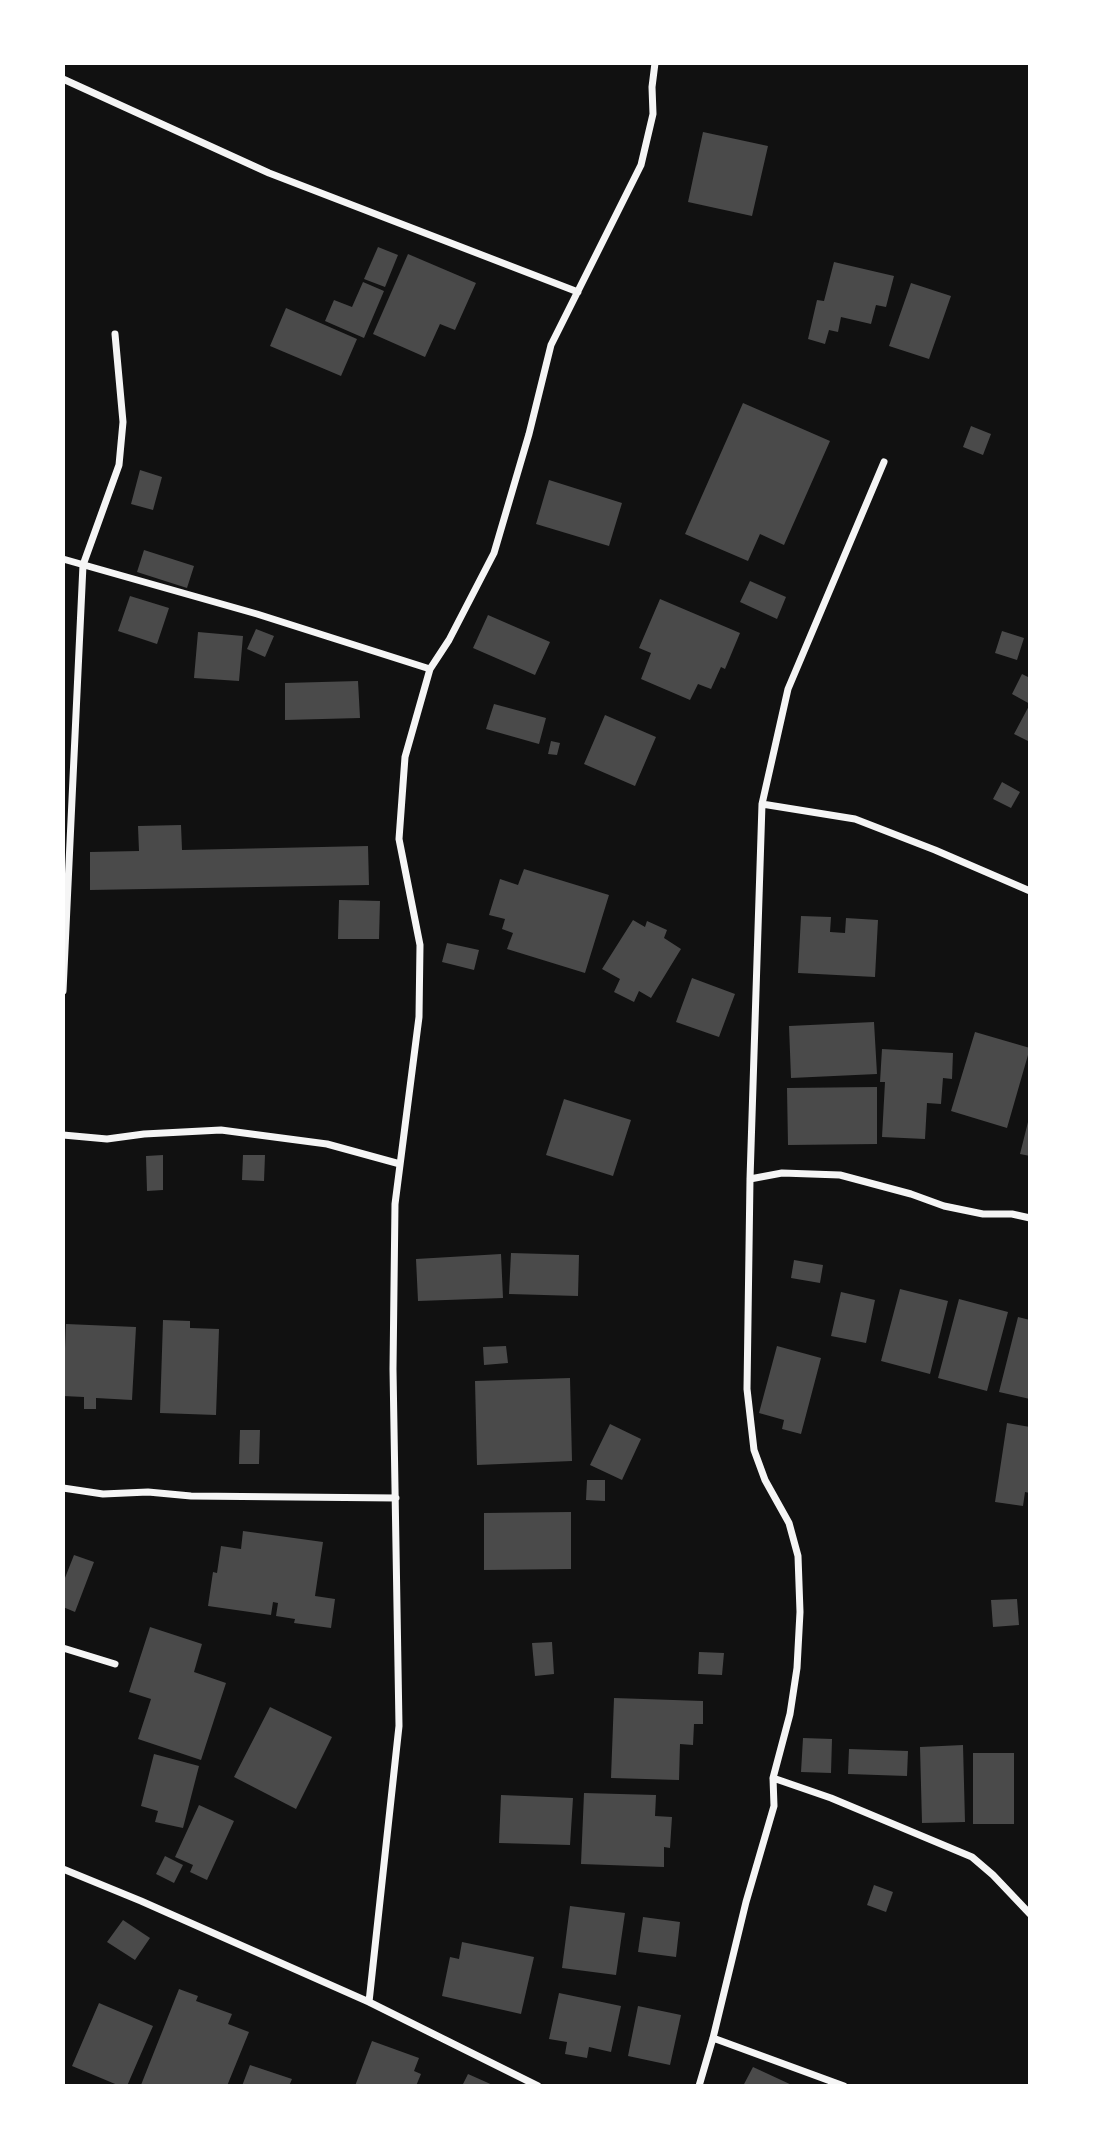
<!DOCTYPE html>
<style>
body{margin:0}
#map{position:relative;width:1093px;height:2149px;overflow:hidden;background:#111;font-family:"Alegreya Sans",sans-serif}
canvas{display:block}
.frame{position:absolute;inset:0;border:65px solid #fff;pointer-events:none}
</style>
<div id="map">
<canvas width="1093" height="2149"></canvas>
<div class="frame"></div>
</div>
<script>
const g = document.querySelector('canvas').getContext('2d');
g.lineJoin = 'round';
function fillPath(path, color) {
  g.fillStyle = color;
  g.fill(path, 'evenodd');
}
function poly(rows) {
  const path = new Path2D();
  for (const r of rows) {
    path.moveTo(r[0], r[1]);
    for (let i = 2; i < r.length; i += 2) path.lineTo(r[i], r[i + 1]);
  }
  return path;
}
function trace(path, color, width, dash) {
  g.strokeStyle = color;
  g.lineWidth = width;
  g.lineCap = dash ? 'butt' : 'round';
  g.setLineDash(dash || []);
  g.stroke(path);
}
fillPath(poly([
 [703,132,768,146,752,216,688,202],
 [378,247,398,255,385,287,364,279],
 [408,254,476,283,455,330,440,324,425,357,373,334],
 [834,262,894,276,886,307,876,305,871,324,841,317,838,332,829,330,825,344,808,339,817,300,824,301],
 [363,282,384,291,364,338,325,321,334,300,352,307],
 [911,283,951,296,929,359,889,346],
 [286,308,357,339,341,376,270,346],
 [743,403,830,441,784,545,760,534,748,561,685,534],
 [971,426,991,434,983,455,963,447],
 [140,470,162,477,153,510,131,504],
 [549,480,622,503,609,546,536,524],
 [144,550,194,566,187,588,137,572],
 [750,581,786,597,777,619,740,602],
 [130,596,169,608,157,644,118,631],
 [660,599,740,633,725,669,721,667,711,689,698,684,690,700,641,679,651,653,639,648],
 [488,615,550,642,535,675,473,648],
 [256,629,274,636,265,657,247,649],
 [1002,631,1024,638,1017,660,995,653],
 [198,632,243,636,239,681,194,678],
 [1022,674,1030,678,1030,742,1014,734,1030,704,1012,694],
 [358,681,360,718,285,720,285,683],
 [494,704,546,718,539,744,486,729],
 [605,715,656,737,635,786,584,764],
 [551,741,560,743,557,755,548,754],
 [1002,782,1020,792,1011,808,993,799],
 [181,825,182,850,368,846,369,885,90,890,90,852,139,851,138,826],
 [524,869,609,895,585,973,507,949,513,933,502,929,505,919,489,915,500,879,518,885],
 [339,900,380,901,379,939,338,939],
 [801,916,831,917,830,932,845,933,846,918,878,920,875,977,798,973],
 [633,920,645,927,647,921,667,930,664,938,681,949,651,998,639,991,634,1002,614,992,620,979,602,969],
 [447,943,479,950,474,970,442,962],
 [692,978,735,994,719,1037,676,1022],
 [874,1022,877,1074,791,1078,789,1026],
 [975,1032,1030,1048,1007,1128,951,1111],
 [882,1049,953,1053,952,1079,943,1078,941,1104,927,1103,925,1139,882,1137,885,1082,880,1082],
 [877,1087,877,1144,788,1145,787,1088],
 [564,1099,631,1120,613,1176,546,1155],
 [1029,1118,1030,1118,1030,1156,1020,1154],
 [163,1155,163,1190,147,1191,146,1156],
 [243,1155,265,1155,264,1181,242,1180],
 [511,1253,579,1255,578,1296,509,1294],
 [501,1254,503,1298,418,1301,416,1259],
 [794,1260,823,1265,820,1283,791,1278],
 [900,1289,948,1301,930,1374,881,1361],
 [841,1292,875,1300,866,1343,831,1336],
 [959,1299,1008,1312,987,1391,938,1378],
 [1018,1317,1030,1320,1030,1399,999,1392],
 [163,1320,190,1321,190,1328,219,1329,216,1415,160,1413],
 [66,1324,136,1327,132,1400,96,1398,96,1409,84,1409,84,1397,63,1396],
 [506,1346,508,1363,484,1365,483,1347],
 [777,1346,821,1358,801,1434,782,1429,784,1420,759,1413],
 [570,1378,572,1461,477,1465,475,1381],
 [1007,1423,1030,1427,1030,1493,1025,1492,1023,1506,995,1502],
 [610,1424,641,1439,622,1480,590,1465],
 [240,1430,260,1430,259,1464,239,1464],
 [587,1480,605,1480,605,1501,586,1500],
 [571,1512,571,1569,484,1570,484,1513],
 [243,1531,323,1542,315,1596,335,1599,331,1628,294,1623,295,1619,276,1616,278,1603,273,1602,271,1615,208,1606,213,1572,217,1573,221,1546,241,1549],
 [74,1555,94,1562,75,1612,63,1607,63,1583],
 [1017,1599,1019,1625,993,1627,991,1600],
 [150,1627,202,1644,194,1672,226,1683,201,1760,138,1739,151,1699,129,1692],
 [552,1642,554,1674,535,1676,532,1643],
 [699,1652,724,1653,722,1675,698,1674],
 [614,1698,703,1701,703,1724,694,1724,693,1745,680,1744,679,1780,611,1778],
 [270,1707,332,1737,296,1809,234,1777],
 [803,1738,832,1739,831,1773,801,1772],
 [963,1745,965,1822,922,1823,920,1747],
 [849,1749,908,1751,907,1776,848,1774],
 [973,1753,1014,1753,1014,1824,973,1824],
 [154,1754,199,1766,183,1828,155,1822,158,1811,141,1806],
 [584,1793,656,1795,655,1816,672,1817,670,1848,664,1847,664,1867,581,1864],
 [501,1795,573,1798,570,1845,499,1843],
 [199,1805,234,1821,207,1880,190,1872,193,1865,175,1857],
 [165,1856,183,1865,174,1883,156,1874],
 [874,1885,893,1892,886,1912,867,1905],
 [570,1906,625,1913,616,1975,562,1968],
 [643,1917,680,1922,676,1957,638,1952],
 [123,1920,150,1938,135,1960,107,1942],
 [462,1942,534,1957,521,2014,442,1996,450,1957,459,1959],
 [179,1989,198,1996,196,2001,232,2014,228,2024,249,2032,227,2086,141,2085],
 [559,1993,621,2006,611,2052,589,2047,587,2058,565,2054,567,2042,549,2039],
 [99,2003,153,2026,127,2086,120,2086,72,2066],
 [638,2006,681,2015,670,2065,628,2056],
 [372,2041,419,2058,414,2071,421,2074,416,2086,355,2086],
 [250,2065,292,2079,289,2086,242,2086],
 [753,2067,794,2086,743,2086],
 [468,2074,495,2086,462,2086]
]), '#4a4a4a');
trace(poly([
 [63,79,269,173,578,292],
 [63,559,257,614,430,669],
 [762,804,855,819,935,850,1030,891],
 [63,991,83,565,119,465,123,422,115,334],
 [63,1135,107,1139,144,1134,221,1130,327,1144,400,1164],
 [750,1179,782,1173,840,1175,911,1194,944,1206,983,1214,1012,1214,1030,1218],
 [63,1488,103,1494,148,1492,191,1496,396,1498],
 [63,1648,115,1664],
 [773,1778,831,1798,972,1857,993,1875,1030,1914],
 [63,1869,141,1901,369,2002,538,2086],
 [369,2002,399,1726,393,1369,395,1204,419,1017,420,945,399,839,405,757,430,669,449,640,494,553,529,434,551,345,641,165,653,114,652,87,655,63],
 [713,2038,844,2086],
 [699,2086,713,2038,746,1902,774,1806,773,1778,790,1714,797,1668,800,1612,798,1556,789,1523,765,1480,754,1450,747,1389,750,1179,762,804,788,689,884,462]
]), '#f5f5f5', 7);
</script>
